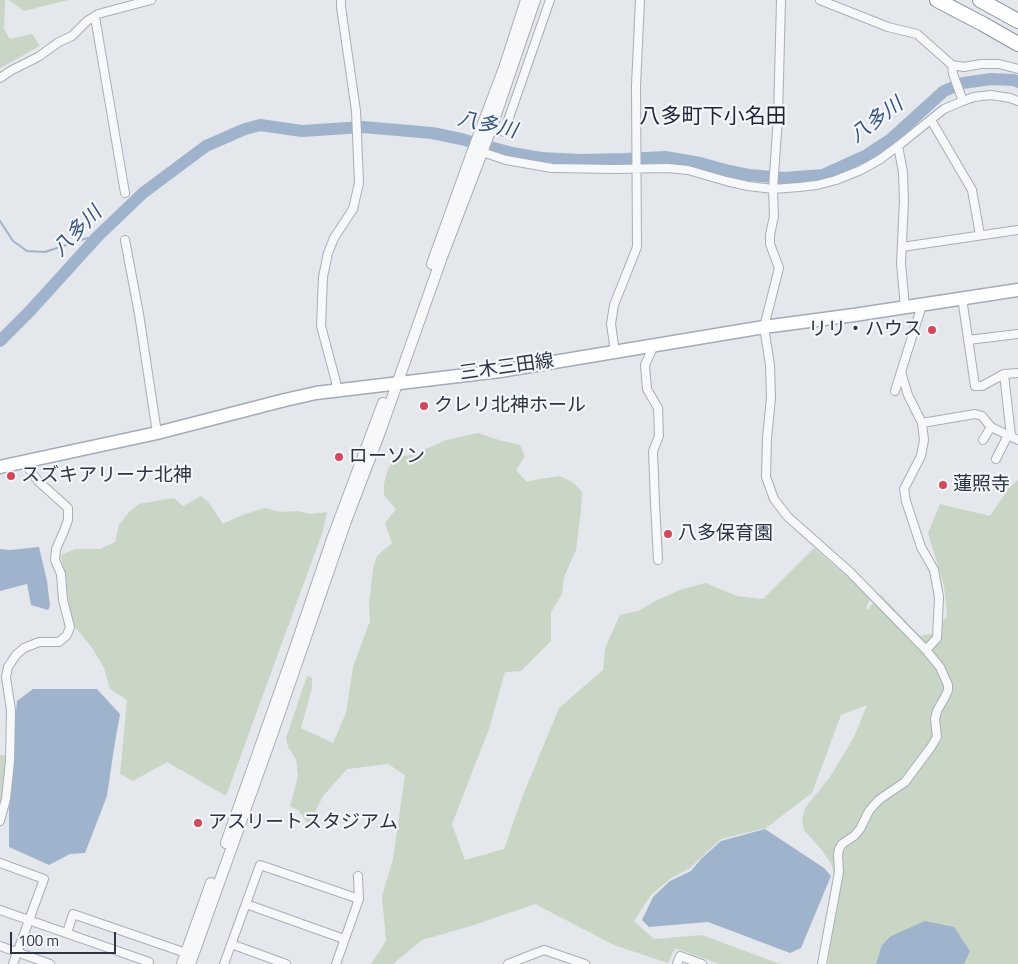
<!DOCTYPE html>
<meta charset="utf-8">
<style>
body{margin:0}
#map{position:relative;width:1018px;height:964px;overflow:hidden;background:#e4e7ec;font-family:"Titillium Web",sans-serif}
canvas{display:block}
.scale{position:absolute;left:10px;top:932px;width:106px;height:22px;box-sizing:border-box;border:2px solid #2b3445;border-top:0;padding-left:6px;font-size:15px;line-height:18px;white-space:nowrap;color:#2b3445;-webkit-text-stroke:4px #f4f6f9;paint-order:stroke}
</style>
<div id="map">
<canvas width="1018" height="964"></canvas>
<div class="scale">100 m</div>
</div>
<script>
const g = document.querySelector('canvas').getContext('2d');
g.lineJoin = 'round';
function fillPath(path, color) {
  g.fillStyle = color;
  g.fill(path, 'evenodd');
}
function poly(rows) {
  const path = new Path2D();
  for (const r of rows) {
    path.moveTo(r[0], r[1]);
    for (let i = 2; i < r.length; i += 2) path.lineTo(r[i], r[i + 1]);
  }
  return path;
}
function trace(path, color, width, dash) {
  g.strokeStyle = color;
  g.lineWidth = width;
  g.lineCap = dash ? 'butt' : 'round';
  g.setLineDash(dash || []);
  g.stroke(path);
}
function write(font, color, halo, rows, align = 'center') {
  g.font = font + ' "Titillium Web","Noto Sans JP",sans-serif';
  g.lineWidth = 4.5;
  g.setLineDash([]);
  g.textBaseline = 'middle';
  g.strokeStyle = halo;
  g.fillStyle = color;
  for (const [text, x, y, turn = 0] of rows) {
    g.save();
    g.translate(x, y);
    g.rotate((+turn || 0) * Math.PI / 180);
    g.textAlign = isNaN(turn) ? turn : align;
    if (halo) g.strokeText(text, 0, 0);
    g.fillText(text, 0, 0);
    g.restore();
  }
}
fillPath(poly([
 [0,0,5,0,4,29,10,39,32,34,40,46,0,68],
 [9,0,68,0,24,11],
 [478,433,502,441,520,445,525,456,516,470,527,482,539,479,560,476,574,483,582,492,581,510,576,550,564,577,562,594,551,612,551,641,521,671,505,672,489,729,452,824,465,860,504,849,523,795,559,708,603,670,605,648,620,615,638,611,657,600,682,589,706,583,737,596,763,599,814,548,871,597,866,608,867,610,881,595,920,636,933,633,947,616,944,586,928,533,940,504,990,516,1009,488,1018,480,1018,964,828,964,834,878,832,865,821,849,804,830,802,821,805,808,830,777,854,737,867,705,841,715,812,793,766,828,721,839,690,868,671,878,651,895,634,921,654,939,702,935,780,964,719,964,675,948,668,963,614,945,535,904,474,925,422,940,393,964,371,964,386,941,382,896,393,859,405,775,388,764,347,769,323,796,309,825,298,810,290,806,298,776,296,759,288,747,286,738,307,676,312,678,312,688,301,728,333,743,346,713,353,667,370,621,369,604,373,568,377,556,392,543,385,523,396,509,384,495,384,483,388,469,394,460,402,456,418,454,426,449,446,440],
 [201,496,209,503,223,524,242,515,265,508,280,512,298,511,310,514,327,512,323,531,226,796,167,762,133,781,120,774,127,700,110,689,104,668,93,649,74,626,66,588,61,555,75,549,100,549,115,542,119,525,129,512,139,504,174,498,183,506],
 [0,755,8,756,4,791,0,808]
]), '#c9d6c5');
fillPath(poly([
 [39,547,47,581,50,606,48,610,31,605,27,584,0,591,0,549,10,550],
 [33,689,97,689,120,714,114,748,107,796,85,853,70,854,49,865,9,847,9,790,17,701],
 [765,829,824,868,831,876,801,948,790,953,708,922,649,927,642,920,653,897,670,881,691,871,701,859,721,841],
 [925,921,954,927,970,951,964,964,876,964,882,945,891,936]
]), '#9fb4cc');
trace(poly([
 [0,221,13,241,27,251,45,252,84,239,98,236]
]), '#9fb4cc', 2);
trace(poly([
 [0,341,30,311,98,236,143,193,206,146,245,129,260,125,302,131,363,127,432,133,461,139,512,153,541,158,581,160,624,159,665,157,700,163,729,171,749,175,784,178,823,175,865,156,891,139,944,91,963,83,991,79,1014,80,1018,82]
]), '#9fb4cc', 12);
const minor = poly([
 [781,0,778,117,773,189,774,216,770,235,770,244,779,268,764,327,770,365,771,398,767,438,766,477,774,499,788,517,850,572,926,650,940,667,948,685,948,690,946,695,937,711,935,719,937,737,931,747,905,782,880,799,874,805,869,811,860,829,854,836,842,844,839,849,838,855,839,872,822,964],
 [820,0,888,27,917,34,952,65,964,67,981,64,999,64,1018,69],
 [95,17,125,193],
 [952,65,953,74,963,101],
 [0,78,12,70,38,57,59,42,72,36,87,21,98,14,151,0],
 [931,120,972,190,980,235],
 [486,127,504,132,550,0],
 [898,146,903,172,904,201,901,263,905,307],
 [482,152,506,160,552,168,615,169,668,168,688,170,726,181,748,186,773,189,799,187,817,185,836,180,861,170,879,160,898,146,944,109,963,101,974,97,991,95,1010,98,1018,101],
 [125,240,139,314,157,433],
 [902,247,1018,230],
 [962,298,975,386,982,386,1004,374,1011,436],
 [922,305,901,372,908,395,922,423,924,440,921,456,904,489,906,501,921,547,934,570,939,597,937,638,926,650],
 [968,340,1018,334],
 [654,345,645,365,647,389,658,408,659,436,653,451,655,503,658,560],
 [615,352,611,324,614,305,637,247,636,86,640,0],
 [1004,374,1018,373],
 [336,390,336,382,321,326,323,277,328,253,334,238,353,209,359,183,356,111,341,7,341,0],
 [895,391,901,372],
 [922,423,975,414,982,416,991,427,1018,440],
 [983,440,991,427],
 [996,459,1008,435],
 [0,821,6,799,10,761,11,710,6,677,8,667,16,655,24,648,39,642,59,642,67,635,70,627,63,600,61,574,55,560,56,549,64,531,68,520,68,508,38,481,29,469,27,461],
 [0,863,44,879,13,964],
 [246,904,344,939],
 [0,910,149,962,148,964],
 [67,933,73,914,186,953],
 [231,944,286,964],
 [0,946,50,964],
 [224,964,260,865,359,899],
 [336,964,359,899,358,876],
 [508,964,544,950,585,964],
 [677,964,680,956,702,964]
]);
const tertiary = poly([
 [432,264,473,150,504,68,526,0],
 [226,843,294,651,332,539,383,403],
 [182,964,211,883],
 [190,964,271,738,346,521,380,432,442,257,491,129,535,0]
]);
const primary = poly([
 [0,467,157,433,285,400,316,393,500,371,764,327,854,315,1018,290]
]);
const motorway = poly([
 [937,0,983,24,1018,44],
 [980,0,1018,21]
]);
trace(minor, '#a9aeb7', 10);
trace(tertiary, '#a9aeb7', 12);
trace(primary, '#a3abb8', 15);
trace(motorway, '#8b94a3', 16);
trace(minor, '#f7f8fa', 8);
trace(tertiary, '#f7f8fa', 10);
trace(primary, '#fff', 12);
trace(motorway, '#fff', 14);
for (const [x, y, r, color] of [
 [932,330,5,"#d1495b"],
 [424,406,5,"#d1495b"],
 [339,457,5,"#d1495b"],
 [11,476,5,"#d1495b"],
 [943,485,5,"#d1495b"],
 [668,534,5,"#d1495b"],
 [198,823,5,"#d1495b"]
]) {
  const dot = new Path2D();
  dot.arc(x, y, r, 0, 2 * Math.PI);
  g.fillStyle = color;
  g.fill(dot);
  trace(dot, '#f4f6f9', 2);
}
write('19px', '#2b3445', '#f4f6f9', [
 ["リリ・ハウス",922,330,"right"],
 ["クレリ北神ホール",434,406],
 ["ローソン",349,457],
 ["スズキアリーナ北神",21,476],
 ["蓮照寺",953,485],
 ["八多保育園",678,534],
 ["アスリートスタジアム",208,823]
], 'left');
write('19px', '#2b3445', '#f4f6f9', [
 ["三木三田線",507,368,-8]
]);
write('italic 20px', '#34527a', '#f4f6f9', [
 ["八多川",877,121,-37],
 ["八多川",487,126,13],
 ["八多川",78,232,-46]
]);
write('21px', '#1d2536', '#f4f6f9', [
 ["八多町下小名田",713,118]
]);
</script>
